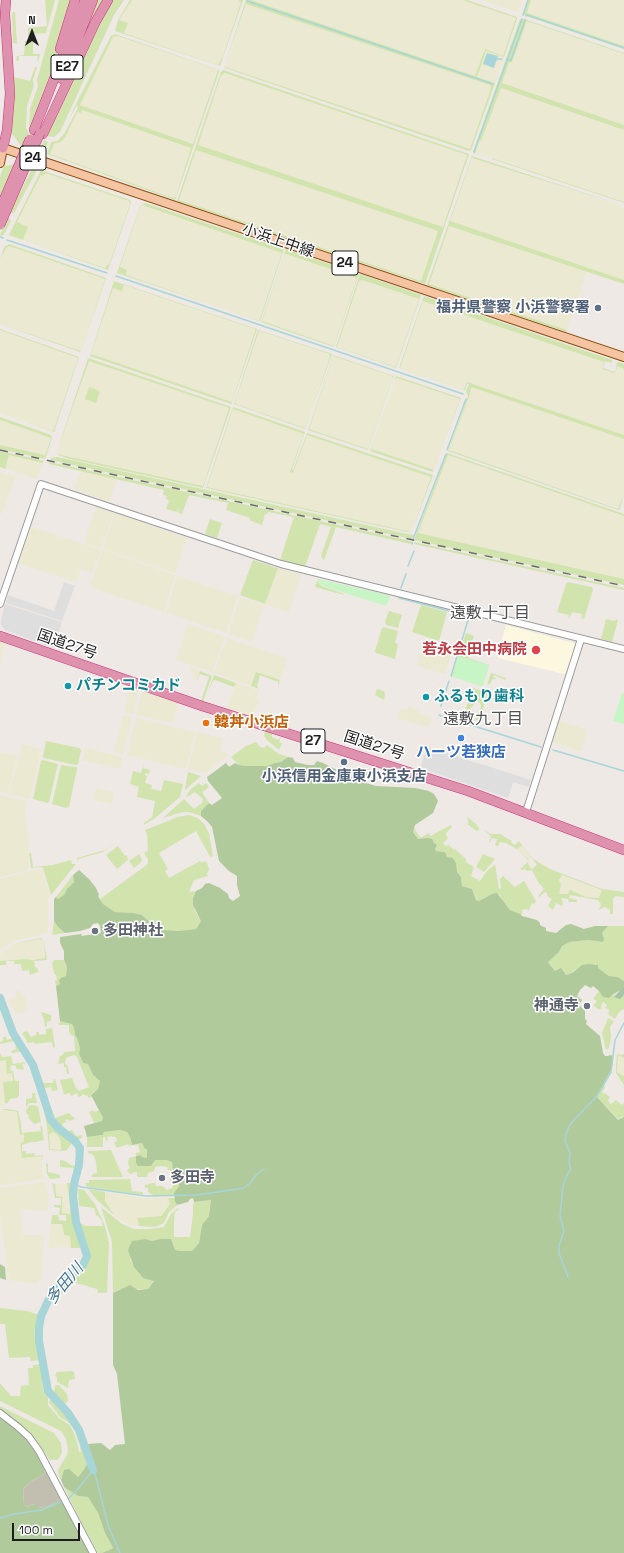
<!DOCTYPE html>
<meta charset="utf-8">
<style>
body{margin:0}
#map{position:relative;width:624px;height:1553px;overflow:hidden;background:#eee9e4;font-family:"Space Grotesk",sans-serif}
canvas{display:block}
.north{position:absolute;left:12px;top:12px;width:40px;height:40px;-webkit-text-stroke:3px #fff;paint-order:stroke;rotate:0deg;font-size:11px;font-weight:700;line-height:16px;text-align:center;color:#1e1e1e}
.north::after{content:'';display:block;margin:auto;width:14px;height:18px;background:#1e1e1e;clip-path:polygon(50% 0,100% 100%,50% 72%,0 100%)}
.scale{position:absolute;left:12px;top:1523px;width:68px;height:18px;box-sizing:border-box;border:2px solid #1e1e1e;border-top:0;padding-left:5px;font-size:12px;line-height:14px;white-space:nowrap;color:#1e1e1e;-webkit-text-stroke:3px #fff;paint-order:stroke}
</style>
<div id="map">
<canvas width="624" height="1553"></canvas>
<div class="north">N</div>
<div class="scale">100 m</div>
</div>
<script>
const g = document.querySelector('canvas').getContext('2d');
g.lineJoin = 'round';
function fillPath(path, color) {
  g.fillStyle = color;
  g.fill(path, 'evenodd');
}
function poly(rows) {
  const path = new Path2D();
  for (const r of rows) {
    path.moveTo(r[0], r[1]);
    for (let i = 2; i < r.length; i += 2) path.lineTo(r[i], r[i + 1]);
  }
  return path;
}
function trace(path, color, width, dash) {
  g.strokeStyle = color;
  g.lineWidth = width;
  g.lineCap = dash ? 'butt' : 'round';
  g.setLineDash(dash || []);
  g.stroke(path);
}
function write(font, color, halo, rows, align = 'center') {
  g.font = font + ' "Space Grotesk","Noto Sans JP",sans-serif';
  g.lineWidth = 3;
  g.setLineDash([]);
  g.textBaseline = 'middle';
  g.strokeStyle = halo;
  g.fillStyle = color;
  for (const [text, x, y, turn = 0] of rows) {
    g.save();
    g.translate(x, y);
    g.rotate((+turn || 0) * Math.PI / 180);
    g.textAlign = isNaN(turn) ? turn : align;
    if (halo) g.strokeText(text, 0, 0);
    g.fillText(text, 0, 0);
    g.restore();
  }
}
fillPath(poly([
 [506,625,574,643,576,645,566,673,564,674,498,658,497,655]
]), '#fcf8df');
fillPath(poly([
 [46,1468,62,1499,48,1506,38,1508,34,1504,25,1507,24,1505,23,1489,30,1482,43,1475]
]), '#c2bfb1');
fillPath(poly([
 [132,0,238,0,242,1,223,56,218,65,124,33,119,20],
 [251,0,462,0,516,18,516,20,503,56,485,49,476,76],
 [482,0,523,0,518,12],
 [531,0,624,0,624,46,527,13],
 [246,4,490,85,492,88,470,149,225,67],
 [527,21,624,54,624,125,502,83,509,62,512,62],
 [113,36,118,36,218,70,193,144,80,105],
 [486,51,504,57,495,83,477,77],
 [225,73,467,155,443,227,197,145,221,74],
 [500,88,624,130,624,202,493,158,475,154],
 [82,110,192,148,176,196,173,198,49,154,54,144,66,136,77,111],
 [196,150,438,231,421,281,179,200],
 [473,158,624,207,624,280,450,221],
 [45,172,129,201,130,204,109,266,107,265,105,268,23,240,17,222,41,175],
 [142,205,282,253,259,321,125,275,120,268,140,207],
 [449,226,587,271,567,330,429,284],
 [9,246,105,279,81,351,0,324,0,260,6,248],
 [286,254,357,278,334,346,262,321,284,255],
 [361,280,419,299,395,367,336,347,359,281],
 [123,285,255,329,255,331,232,402,91,354,113,288],
 [423,301,604,362,602,369,615,373,618,366,624,369,624,435,468,382,464,389,463,390,402,369,400,368],
 [0,330,78,358,54,429,52,431,0,413],
 [259,331,329,355,330,357,306,427,305,428,236,404,235,402],
 [333,356,392,376,393,378,368,449,309,429],
 [89,361,229,408,203,486,56,454],
 [396,378,397,378,460,399,434,470,371,450],
 [471,387,624,439,624,494,619,508,449,450],
 [233,409,304,434,291,472,293,473,307,435,431,477,411,531,407,531,207,487],
 [0,420,50,437,45,455,0,445],
 [9,455,43,463,37,479,5,469],
 [447,455,624,516,624,579,418,533],
 [81,471,117,479,109,502,74,489],
 [0,472,15,477,2,514,0,514],
 [96,507,114,513,101,548,84,543],
 [115,513,187,538,175,573,103,549],
 [31,527,101,550,92,573,81,569,76,582,18,563],
 [102,550,175,575,164,612,90,587],
 [278,568,301,575,289,612,265,604],
 [177,576,238,596,226,633,166,613],
 [240,597,264,605,252,642,228,634],
 [188,624,225,637,212,672,176,660],
 [227,638,287,658,280,680,256,672,251,686,214,673],
 [425,639,453,649,445,674,417,666],
 [0,641,5,642,0,667],
 [191,667,200,671,197,681,194,680,195,677,192,677,193,673,190,672],
 [236,683,259,691,256,698,260,700,251,716,227,708],
 [130,687,138,690,133,714,124,712],
 [143,690,178,703,173,723,136,715],
 [408,706,419,710,418,713,431,717,428,727,397,718,400,708,407,710],
 [123,715,132,717,123,754,114,751],
 [136,718,195,732,186,769,127,755],
 [559,721,588,730,582,750,579,751,552,742],
 [197,732,223,738,220,751,229,754,205,773,188,769],
 [22,744,41,749,30,799,9,794],
 [85,748,122,757,120,769,83,760],
 [0,752,17,756,8,793,0,792],
 [96,788,114,792,112,804,93,800],
 [0,795,27,802,25,815,29,841,28,849,29,868,27,870,0,877],
 [522,845,532,859,529,860,517,849],
 [38,869,40,869,42,872,50,896,48,899,48,926,47,932,45,934,16,940,0,949,0,879],
 [561,875,602,890,598,898,585,897,570,891,568,894,559,894,561,886,559,880],
 [41,939,44,941,45,958,32,960,27,959,0,961,0,955,4,951,12,946,24,941],
 [20,990,21,996,25,996,27,1009,24,1012,15,1014,9,1000,17,998,15,991],
 [618,1055,624,1058,624,1076,617,1072],
 [6,1060,7,1073,12,1073,13,1081,3,1083,5,1107,0,1106,0,1061],
 [0,1109,17,1112,20,1135,24,1134,25,1143,20,1143,22,1158,42,1156,42,1169,44,1179,0,1185],
 [52,1132,57,1135,61,1141,61,1150,50,1149,49,1134],
 [45,1182,49,1195,48,1211,20,1209,23,1235,44,1235,42,1278,36,1283,32,1283,9,1280,0,1214,0,1188],
 [67,1183,70,1204,70,1214,62,1214,62,1197,56,1196,54,1185],
 [105,1192,143,1198,168,1198,170,1204,161,1216,137,1218,139,1226,135,1226,124,1222,114,1215,105,1201],
 [51,1224,62,1224,64,1234,66,1235,70,1235,71,1248,60,1247,48,1248]
]), '#ebe9d1');
fillPath(poly([
 [45,0,55,0,46,33,31,34,31,39,28,39,28,28,47,26],
 [59,0,72,0,60,45,31,130,29,127,30,109,38,86,37,80],
 [97,0,105,0,73,65],
 [112,0,124,0,114,15,60,132,54,137,46,136,94,33],
 [130,0,132,0,119,20,128,23,124,33,218,65,223,56,241,2,238,0,243,0,220,66,115,31,118,20],
 [246,0,251,0,475,76,485,49,503,56,516,18,462,0,467,0,517,17,517,19,504,57,486,51,477,77,495,83,471,150,469,151,225,68,224,66],
 [246,4,490,85,491,88,470,149,225,67,224,66],
 [527,0,531,0,527,13,624,46,624,49,523,15],
 [13,12,15,12,17,44,13,43,12,13],
 [520,19,524,19,624,53,624,54,527,21,512,62,509,63,502,83,624,125,624,130,501,88,481,141,479,141,475,154,473,152],
 [115,34,219,70,219,72,175,200,47,154,51,142,57,141,64,134,78,108,77,105,68,121,77,102,111,36],
 [118,36,218,70,193,144,80,105,113,37],
 [82,110,191,148,176,196,173,198,50,154,54,144,61,142,66,136,77,112,81,113],
 [25,41,33,41,33,54,40,54,38,61,37,60,38,56,19,56,19,61,16,61,17,56,24,55],
 [35,67,37,67,33,80,34,85,27,106,26,128,29,133,24,147,21,146,14,136,11,135,14,101,14,77,30,81],
 [223,70,469,154,425,284,177,201,221,72],
 [225,73,467,155,443,227,198,145,221,75],
 [196,150,438,231,421,281,179,200],
 [44,140,48,142,44,154,39,152],
 [472,156,624,206,472,158,450,221,624,280,624,284,449,226,429,284,567,330,566,332,427,285],
 [492,158,624,202,624,203,492,159],
 [17,163,0,203,0,177,4,165,7,166],
 [33,167,36,168,36,172,14,213,9,214],
 [41,170,130,200,131,203,108,270,9,235],
 [45,173,129,201,130,204,109,265,107,265,105,268,23,240,28,227,17,222,41,175,43,176],
 [145,203,284,249,260,321,117,273,140,206],
 [142,205,282,253,259,321,126,275,127,270,120,267,140,207],
 [8,217,11,221,3,236,0,235],
 [9,244,106,278,81,351,80,352,0,324,81,351,105,279,9,246,6,248,0,260,4,247],
 [286,249,359,274,334,347,261,322],
 [286,254,357,278,334,346,262,321,284,255],
 [360,274,421,295,396,368,336,347],
 [362,280,419,299,396,366,395,367,337,347,359,281],
 [114,281,257,329,232,403,231,404,90,356],
 [124,285,255,329,255,331,232,402,91,354,113,288,122,291],
 [424,296,612,360,612,363,605,361,603,368,615,372,617,365,616,364,618,362,624,364,624,369,618,366,615,373,602,369,604,362,423,301,400,368,463,390,464,389,467,382,624,435,624,439,471,387,470,394,449,450,618,509,624,494,620,509,618,510,448,451,468,396,466,391,469,384,467,384,465,390,463,390,399,368],
 [0,329,79,357,54,432,0,413,52,431,54,429,78,358,0,330],
 [258,330,332,354,305,429,234,404],
 [259,331,329,354,330,357,306,427,305,428,236,404,235,402],
 [333,355,394,376,368,450,308,430],
 [333,356,392,376,393,378,368,449,309,429],
 [88,358,231,407,203,488,66,458,56,454],
 [89,361,229,408,203,486,56,454],
 [396,376,461,398,433,472,370,451],
 [397,378,460,399,434,470,371,449,395,379],
 [89,387,100,391,96,403,85,399],
 [233,407,305,432,292,469,293,470,307,433,433,475,412,531,407,532,206,488],
 [233,409,304,434,290,472,293,473,307,435,431,477,412,531,407,531,207,487],
 [0,417,51,435,52,438,45,459,0,449,0,445,45,455,51,438,0,420],
 [0,451,44,461,43,463,9,455,5,469,0,467],
 [447,453,624,514,624,516,448,455,418,533,624,579,624,585,414,540],
 [57,457,407,534,414,535,412,539,51,460,51,458],
 [50,462,411,541,411,544,336,527,324,560,321,556,331,527,320,524,305,567,280,560,294,517,268,512,267,514,265,514,262,525,249,520,250,518,226,510,228,503,189,495,182,514,178,513,180,505,177,512,166,509,169,501,166,498,167,496,163,495,164,490,49,464],
 [210,519,222,523,217,538,205,534],
 [414,542,624,588,624,590,414,544],
 [253,560,278,568,265,604,240,595],
 [317,581,322,586,344,594,344,595,315,587],
 [568,582,592,587,593,590,584,619,581,618,582,614,573,612,568,619,569,615,557,612,566,584],
 [421,605,447,612,439,641,412,632],
 [389,611,402,615,398,628,386,625,385,621],
 [606,619,615,621,616,619,618,620,612,642,601,639],
 [384,627,398,631,395,643,398,644,395,659,376,653,375,651,382,628],
 [466,633,474,636,468,658,489,665,483,685,481,686,452,676],
 [200,671,212,676,203,702,201,701,209,677,200,674,197,681],
 [256,672,280,680,278,687,278,682,260,675,257,686,259,689,251,686],
 [491,673,506,678,505,680,494,675,493,677,496,678,492,680,491,683,487,685],
 [214,675,236,683,234,687,215,680,213,681,208,692],
 [473,688,488,693,479,721,475,720,480,709,481,705,479,702,475,702,473,706,471,707,468,717,463,716],
 [377,689,384,691,385,695,384,700,375,695],
 [265,730,272,732,272,737,273,738,278,740,281,737,279,742,282,743,279,750,268,741,264,736],
 [46,741,79,748,81,750,78,764,76,765,44,758,43,756],
 [256,742,260,747,264,748,267,745,279,754,288,757,281,762,275,763,267,766,247,766,239,765,231,757,246,746],
 [43,760,58,764,49,802,48,803,33,799,41,761],
 [144,762,143,768,150,770,149,774,145,773,145,775,147,776,145,783,152,785,151,789,161,791,164,780,183,784,180,797,154,819,144,825,144,823,152,817,155,801,137,797,139,787,130,784,133,771,141,773],
 [61,765,76,767,77,769,69,807,66,808,52,804],
 [367,769,368,770,367,773,370,775,368,780,358,777,361,770,365,771],
 [188,772,201,776,185,790,185,788],
 [199,783,202,786,206,783,209,787,202,792,209,803,201,811,201,816,189,812,183,812,163,818,184,799,194,809,202,803,203,799,195,792,187,797,186,796,191,789],
 [189,815,198,818,204,824,209,833,213,856,210,857,196,831,159,853,168,869,165,871,169,878,200,861,202,863,205,861,207,863,209,869,207,874,208,876,194,880,189,892,196,891,193,898,195,911,201,921,196,929,178,931,164,930,153,925,142,915,134,913,115,912,103,904,100,899,148,864,148,859,144,853,148,851,147,834,145,830,178,817],
 [467,817,475,823,480,829,477,831,467,824,469,823],
 [415,825,414,828,420,837,422,837,429,833,430,836,432,835,451,825,452,827,446,833,446,835,448,838,443,843,446,846,449,845,454,850,455,849,466,859,466,862,474,867,471,876,480,881,487,871,495,864,499,889,501,888,500,879,503,876,515,887,524,881,536,901,534,904,532,903,529,910,523,909,521,916,515,912,510,910,503,902,500,895,492,894,479,901,476,899,472,889,462,886,461,877,457,873,456,868,456,863,447,857,445,852,436,851,434,843,428,838,418,839,413,832],
 [483,829,491,834,500,834,512,841,511,843,515,845,519,841,533,859,550,869,602,889,624,892,624,897,615,896,613,899,613,914,610,914,610,910,605,907,599,910,601,904,598,900,570,895,569,898,577,900,577,902,569,902,568,899,561,898,563,902,562,906,556,903,553,910,548,906,552,899,547,896,547,893,545,892,539,897,538,896,544,889,538,882,532,870,527,871,525,869,522,870,520,869,529,861,517,849,506,843,500,842,498,846,495,845,497,839,492,838,490,842,489,842,491,836],
 [522,845,537,865,532,869,528,864,529,860,517,849],
 [562,875,602,890,599,898,585,897,584,896,570,890,568,894,559,894,561,885,559,880],
 [114,844,103,852,78,859,77,861,77,858,105,850],
 [118,846,125,856,127,855,128,860,117,869,106,855],
 [29,853,31,853,33,867,53,865,71,860,72,864,76,864,51,895,43,868,40,867,31,868],
 [139,854,142,859,141,862,134,868,129,861],
 [483,854,495,859,484,872,476,867],
 [73,875,74,882,67,889,64,895,58,899,56,897],
 [54,921,58,927,65,933,52,935],
 [608,926,624,926,624,981,618,977,609,976,597,968,575,969,572,973,566,975,555,971,548,961,559,952,562,946,570,942,588,940,602,942,602,933],
 [41,938,44,941,47,960,34,961,35,967,38,969,38,972,30,975,29,970,22,971,21,964,14,964,14,961,6,961,6,965,0,965,0,961,27,959,32,960,45,958,44,941,41,939,18,943,7,948,0,955,7,948,17,943],
 [54,960,64,960,67,966,66,976,60,984,56,986,55,981,57,980,56,975,54,973,52,963],
 [599,991,613,994,617,992,614,996,624,995,624,1009,619,1012,615,1019,608,1014,610,1010,605,1008,607,1005,603,1002,601,1006,602,1008,600,1010,595,1007,594,1005,597,1001,593,999],
 [41,1012,51,1015,51,1021,47,1022,47,1026,45,1027,44,1020],
 [608,1018,614,1021,610,1027,611,1038,609,1048,606,1050,602,1033],
 [60,1021,72,1023,74,1028,75,1035,77,1038,80,1048,79,1054,83,1063,88,1064,93,1075,100,1081,98,1089,91,1094,92,1097,89,1098,87,1095,85,1096,84,1094,79,1097,77,1093,71,1096,69,1093,64,1095,60,1080,72,1078,76,1088,79,1091,89,1087,77,1057,74,1055,66,1058,65,1063,68,1067,69,1074,67,1074,66,1067,64,1067,64,1063,58,1064,60,1056,63,1055,64,1052,75,1051,74,1036,71,1035,69,1032,69,1025,59,1025],
 [52,1028,55,1047,53,1048,52,1042,35,1044,34,1042,28,1043,22,1033,27,1031,31,1037,36,1035,36,1032,39,1032,39,1035,46,1034,46,1029],
 [3,1037,6,1037,7,1040,14,1038,23,1051,12,1053,11,1051,16,1049,15,1043,14,1041,0,1044,0,1042,3,1041],
 [0,1053,2,1057,11,1056,13,1064,25,1062,26,1063,22,1064,24,1069,21,1070,20,1069,17,1069,15,1065,10,1066,11,1071,13,1071,15,1081,19,1081,19,1095,17,1098,10,1099,7,1104,5,1103,3,1082,13,1081,12,1073,7,1074,6,1060,0,1061],
 [624,1053,624,1058,618,1055,617,1072,624,1076,624,1085,616,1073,616,1065,617,1054,623,1055],
 [36,1066,39,1074,41,1075,43,1083,53,1083,54,1079,55,1079,58,1090,52,1091,51,1087,45,1088,49,1107,51,1107,55,1118,69,1113,75,1119,70,1121,68,1119,65,1120,66,1122,62,1124,63,1126,69,1131,72,1130,76,1136,82,1135,82,1138,78,1140,70,1135,58,1125,52,1117],
 [604,1084,605,1088,602,1092,604,1094,605,1093,610,1097,608,1101,611,1104,616,1100,622,1105,624,1103,624,1117,621,1117,619,1120,598,1098,597,1096],
 [32,1093,35,1093,37,1103,29,1103,26,1107,26,1099,32,1098],
 [42,1103,51,1126,75,1145,78,1153,75,1153,76,1147,71,1144,66,1151,49,1150,47,1126],
 [53,1132,57,1135,61,1141,61,1150,50,1149,49,1135],
 [30,1105,38,1106,41,1122,34,1124,28,1117,29,1116,26,1113,26,1110],
 [0,1109,8,1109,18,1111,21,1123,22,1133,41,1131,40,1126,42,1126,44,1141,43,1140,37,1142,31,1142,22,1145,22,1151,26,1151,26,1154,34,1153,35,1156,43,1155,42,1160,42,1156,22,1158,20,1143,24,1142,24,1134,20,1135,17,1112],
 [93,1110,94,1112,99,1110,103,1118,102,1121,94,1123,89,1112],
 [121,1130,127,1132,130,1137,132,1145,129,1146,128,1144,117,1148,114,1142,117,1141,116,1137,112,1137,112,1136,107,1137,108,1140,106,1141,105,1137,103,1137,103,1147,87,1147,87,1137,103,1135,104,1132],
 [142,1143,147,1149,147,1158,142,1158,141,1155,137,1156,135,1153,140,1152,138,1145,134,1146,135,1145],
 [111,1150,123,1177,91,1177,93,1174,97,1173,96,1162,94,1156,92,1154,88,1153,88,1151],
 [136,1156,136,1163,138,1166,144,1166,154,1160,166,1160,172,1162,173,1172,178,1179,179,1186,175,1195,155,1196,148,1192,148,1188,145,1188,145,1185,152,1183,155,1183,156,1186,162,1186,167,1190,172,1188,173,1185,170,1181,170,1170,168,1170,167,1167,160,1166,155,1167,154,1171,148,1173,147,1177,137,1177,137,1172,133,1172,133,1174,129,1173,127,1170,130,1168,128,1164,129,1158],
 [60,1160,65,1161,71,1165,75,1166,75,1168,60,1167],
 [46,1163,48,1164,48,1172,60,1175,60,1178,50,1179,47,1174],
 [130,1179,132,1191,143,1192,143,1195,87,1187,85,1183,89,1183,89,1180],
 [52,1183,55,1184,56,1196,62,1197,62,1213,70,1214,70,1204,67,1183,72,1183,71,1196,74,1222,83,1248,71,1248,70,1236,65,1235,64,1234,62,1224,51,1224,52,1215,58,1215,59,1220,66,1221,66,1215,59,1215,60,1208,54,1207,54,1205,61,1205,61,1198,55,1198],
 [78,1189,84,1190,95,1204,105,1226,109,1243,107,1293,98,1293,97,1289,73,1282,71,1287,67,1288,61,1294,56,1295,71,1277,88,1262,89,1256,88,1251,80,1232,78,1222,86,1226,103,1226,101,1219,96,1215,94,1208,79,1206],
 [88,1189,105,1192,105,1201,114,1215,98,1201],
 [168,1198,175,1198,177,1205,169,1212,164,1223,155,1227,139,1226,137,1218,161,1216,170,1204],
 [211,1200,209,1216,202,1225,199,1243,192,1251,181,1251,174,1250,173,1244,160,1239,152,1241,146,1239,130,1260,143,1278,154,1280,148,1289,120,1289,113,1293,112,1242,101,1207,122,1224,134,1229,150,1229,164,1227,171,1214,178,1208,179,1209,175,1212,174,1219,174,1237,190,1237,193,1213,193,1205,194,1202],
 [0,1308,27,1311,39,1315,37,1341,40,1360,31,1361,30,1357,9,1358,5,1324,0,1324],
 [41,1364,43,1390,48,1397,48,1405,59,1418,70,1425,76,1438,79,1452,81,1452,80,1446,74,1428,71,1424,60,1417,51,1405,49,1402,51,1398,72,1422,77,1430,89,1460,83,1471,78,1477,64,1470,61,1480,59,1477,58,1470,67,1455,68,1450,66,1439,61,1431,0,1401,0,1383,11,1396,20,1396,21,1386,29,1385,28,1368,33,1368,33,1365],
 [72,1371,74,1372,75,1379,69,1380,68,1388,57,1382,57,1377,55,1376,57,1372],
 [55,1385,59,1385,67,1394,68,1401,64,1405,54,1395],
 [0,1406,54,1433,61,1443,62,1453,60,1457,57,1460,50,1460,31,1435,19,1424,0,1410],
 [64,1487,78,1496,88,1497,98,1513,105,1533,113,1548,102,1553,98,1553,83,1526]
]), '#d1e4ae');
fillPath(poly([
 [288,757,293,758,295,762,308,765,314,765,317,761,323,763,359,781,376,786,415,788,429,791,434,794,438,801,433,813,415,825,413,832,418,839,428,838,432,839,434,843,437,845,435,849,436,851,445,852,447,857,453,858,456,863,457,872,461,877,462,886,472,889,476,900,479,901,492,894,497,893,510,910,520,914,522,916,537,920,540,923,540,925,546,928,546,931,556,933,566,925,571,924,584,929,595,926,608,926,602,933,604,939,603,942,588,940,570,942,562,946,559,952,548,962,555,971,561,968,566,975,572,973,582,965,588,964,598,965,598,968,609,976,618,977,624,981,624,986,621,990,613,994,609,998,603,997,599,991,593,986,591,988,585,985,580,990,577,996,582,1000,579,1005,585,1011,585,1019,587,1021,586,1024,600,1036,603,1053,605,1056,608,1056,610,1055,613,1056,612,1068,597,1096,598,1098,618,1120,624,1117,624,1553,102,1553,113,1548,105,1533,98,1513,88,1497,78,1496,64,1487,61,1480,64,1470,69,1469,78,1477,83,1471,92,1456,88,1444,101,1443,110,1450,115,1445,125,1444,117,1374,113,1365,113,1293,130,1285,138,1290,148,1289,154,1281,143,1278,134,1267,128,1250,132,1241,146,1239,152,1241,160,1239,171,1239,175,1250,181,1251,192,1251,199,1243,202,1225,209,1216,211,1200,194,1202,193,1198,190,1199,188,1202,177,1205,175,1201,174,1193,179,1186,178,1179,173,1172,172,1162,166,1160,155,1160,151,1166,138,1166,136,1163,136,1156,141,1155,142,1157,147,1158,147,1149,145,1149,142,1143,132,1145,130,1137,127,1132,120,1130,104,1132,103,1135,87,1137,84,1126,102,1121,103,1118,91,1095,98,1089,100,1081,93,1075,88,1064,83,1063,79,1054,80,1048,77,1038,75,1035,74,1028,72,1024,60,1021,56,986,60,984,59,980,61,978,66,976,67,966,64,960,64,951,60,943,60,937,81,934,82,936,101,933,100,926,98,923,93,924,90,928,80,931,65,933,58,927,54,921,54,899,56,897,58,899,64,895,67,889,74,882,73,875,79,870,89,879,96,888,99,895,98,896,103,904,115,912,134,913,142,915,153,925,164,930,178,931,196,929,201,921,193,905,193,898,196,891,202,888,205,884,209,883,220,888,228,894,229,898,233,901,240,896,237,885,237,876,229,871,219,861,212,827,208,822,201,816,201,811,209,803,212,805,222,798,208,781,207,777,226,763,229,767,235,763,239,765,247,766,267,766,275,763,281,762],
 [0,1264,5,1267,6,1280,0,1278],
 [0,1416,17,1429,28,1440,46,1468,43,1475,30,1482,23,1489,24,1505,26,1507,34,1504,39,1508,48,1506,62,1499,91,1553,0,1553]
]), '#b1ca9c');
fillPath(poly([
 [624,986,624,995,620,999,614,997]
]), '#a8c5a7');
fillPath(poly([
 [318,579,388,595,390,598,386,606,326,587,319,583,317,580],
 [458,656,489,665,483,685,481,686,453,677],
 [622,693,624,694,624,724,613,721]
]), '#c8f5c5');
fillPath(poly([
 [64,582,75,586,62,621,6,603,8,595,54,611],
 [5,604,62,622,53,648,5,630,1,625,1,620],
 [427,747,531,780,529,787,513,782,508,798,423,769,421,766]
]), '#dedede');
fillPath(poly([
 [487,53,498,56,494,68,483,64]
]), '#a8d5d8');
trace(poly([
 [247,1,493,84],
 [523,15,528,0],
 [526,16,527,15,624,48],
 [497,59,502,59],
 [507,60,511,60,525,20],
 [474,152,522,19],
 [0,237,3,238],
 [7,240,107,273],
 [116,276,463,394],
 [447,450,466,399],
 [413,539,446,454],
 [412,544,412,542],
 [408,566,414,551],
 [401,588,406,574],
 [399,598,461,614],
 [451,676,469,617],
 [441,706,449,681],
 [439,715,541,747],
 [553,750,624,771],
 [74,1184,81,1187,146,1196,197,1195,244,1188,250,1183,257,1174,264,1169],
 [568,1277,559,1253,559,1246,564,1231,560,1216,563,1186,567,1175,571,1169,569,1163,570,1153,565,1141,567,1131,571,1123,597,1096,611,1072,615,1040,624,1023],
 [93,1470,96,1477,108,1525,120,1553],
 [67,1500,77,1490,93,1470],
 [0,1518,14,1514,42,1510,63,1501]
]), '#a8d5d8', 1.5);
trace(poly([
 [0,998,13,1033,33,1065,51,1120,59,1129,75,1141,80,1148,79,1165,74,1184,73,1196,76,1222,87,1256,83,1265,69,1275,49,1299,41,1316,39,1328,39,1341,48,1391,68,1413,79,1430,93,1470]
]), '#a8d5d8', 8);
const minor = poly([
 [0,604,41,484,281,564,624,649],
 [526,812,581,639],
 [0,1413,18,1427,29,1437,39,1451,93,1553]
]);
const major = poly([
 [0,147,624,357],
 [0,163,3,148]
]);
const highway = poly([
 [60,49,75,0],
 [62,79,93,0],
 [34,130,85,0],
 [43,134,96,21,108,0],
 [3,148,7,130,10,94,5,14,6,0],
 [0,636,202,706,468,791,624,850]
]);
trace(minor, '#9b9b9b', 8);
trace(major, '#8b4d0c', 10);
trace(highway, '#cb327f', 10);
trace(minor, '#fff', 6);
trace(major, '#f4c4a3', 8);
trace(highway, '#df92ad', 9);
trace(poly([
 [0,450,624,586]
]), '#6c6c6c', 1.5, [8, 8]);
const highwayBridge = poly([
 [0,209,30,139],
 [0,225,40,133]
]);
trace(highwayBridge, '#cb327f', 10, []);
trace(highwayBridge, '#df92ad', 9);
for (const [x, y, r, color] of [
 [598,308,4,"#5c6f8a"],
 [536,650,5,"#e0444e"],
 [68,686,4,"#0f9aa8"],
 [426,697,4,"#0f9aa8"],
 [206,723,4,"#e8710a"],
 [461,738,4,"#3f7fe0"],
 [344,762,4,"#5c6f8a"],
 [95,931,4,"#6b7280"],
 [587,1006,4,"#6b7280"],
 [162,1178,4,"#6b7280"]
]) {
  const dot = new Path2D();
  dot.arc(x, y, r, 0, 2 * Math.PI);
  g.fillStyle = color;
  g.fill(dot);
  trace(dot, '#fff', 1.5);
}
for (const [x, y, w] of [
 [67,67,32],
 [33,158,26],
 [345,263,26],
 [313,741,24]
]) {
  const box = new Path2D();
  box.roundRect(x - w / 2, y - 12, w, 24, 3);
  g.fillStyle = '#fff';
  g.fill(box);
  trace(box, '#1e1e1e', 1);
}
write('bold 14px', '#1e1e1e', null, [
 ["E27",67,67],
 ["24",33,158],
 ["24",345,263],
 ["27",313,741]
]);
write('15px', '#1e1e1e', '#fff', [
 ["小浜上中線",278,241,19],
 ["国道27号",67,645,19],
 ["国道27号",374,746,18]
]);
write('bold 15px', '#4e5e75', '#fff', [
 ["福井県警察 小浜警察署",590,308],
 ["小浜信用金庫東小浜支店",344,777,"center"]
], 'right');
write('bold 15px', '#be3a42', '#fff', [
 ["若永会田中病院",527,650]
], 'right');
write('bold 15px', '#0d838f', '#fff', [
 ["パチンコミカド",76,686],
 ["ふるもり歯科",434,697]
], 'left');
write('bold 15px', '#c56008', '#fff', [
 ["韓丼小浜店",214,723]
], 'left');
write('bold 15px', '#366cbe', '#fff', [
 ["ハーツ若狭店",461,753]
]);
write('bold 15px', '#5b616d', '#fff', [
 ["多田神社",103,931],
 ["神通寺",579,1006,"right"],
 ["多田寺",170,1178]
], 'left');
write('16px', '#515151', '#fff', [
 ["遠敷十丁目",490,614],
 ["遠敷九丁目",483,720]
]);
write('italic 16px', '#48778f', '#fff', [
 ["多田川",65,1284,-50]
]);
</script>
